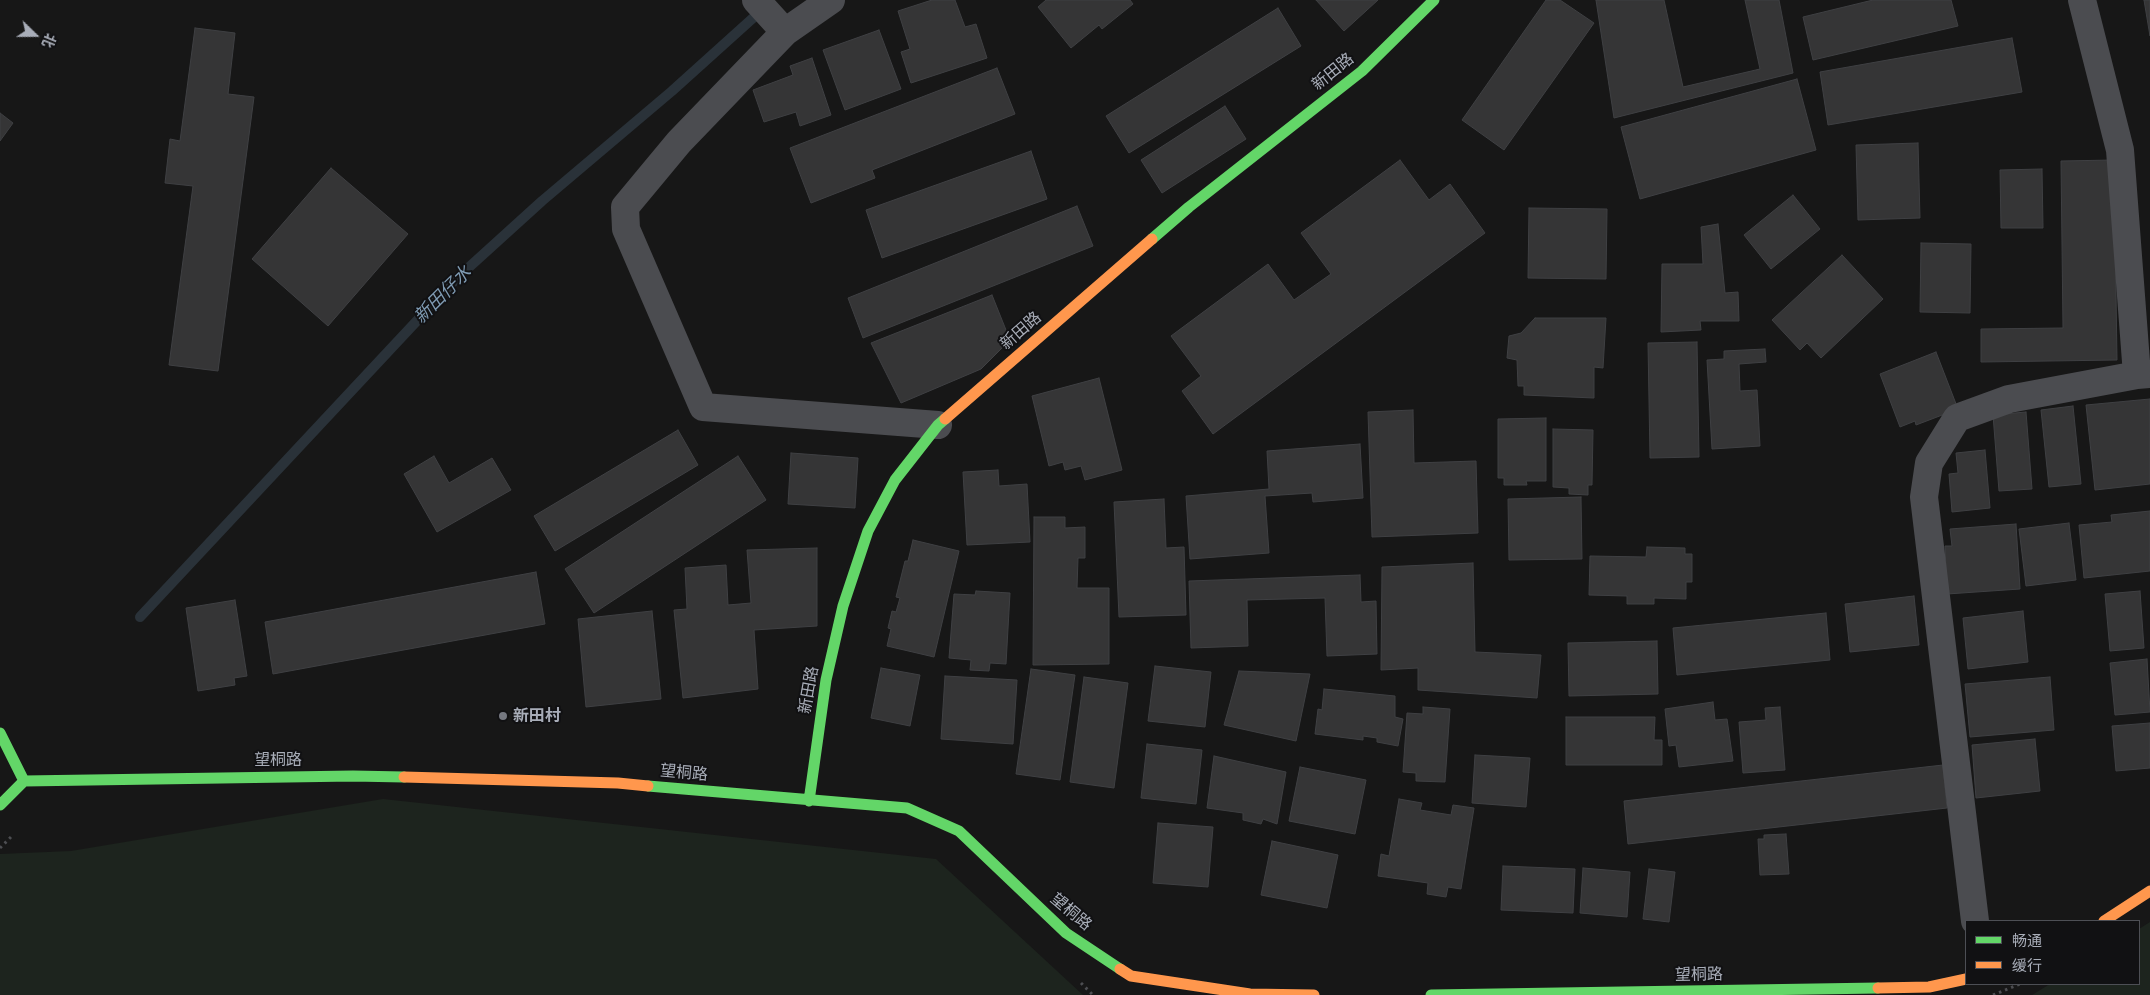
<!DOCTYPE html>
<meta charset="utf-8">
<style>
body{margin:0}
#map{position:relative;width:2150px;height:995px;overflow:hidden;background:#171717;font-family:Cabin,"Noto Sans SC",sans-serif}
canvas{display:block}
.legend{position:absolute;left:1965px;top:920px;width:175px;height:65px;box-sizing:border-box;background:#111113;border:1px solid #4d4f55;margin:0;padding:6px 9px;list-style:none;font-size:15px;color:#a8adb8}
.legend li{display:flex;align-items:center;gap:10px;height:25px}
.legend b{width:25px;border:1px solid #4d4f55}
.north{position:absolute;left:10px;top:10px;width:50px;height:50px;-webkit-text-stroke:4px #111113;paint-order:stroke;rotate:112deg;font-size:14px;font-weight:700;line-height:20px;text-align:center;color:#a8adb8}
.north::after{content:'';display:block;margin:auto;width:18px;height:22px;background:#a8adb8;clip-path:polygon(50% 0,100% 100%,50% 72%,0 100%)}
</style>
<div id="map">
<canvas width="2150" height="995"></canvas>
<ul class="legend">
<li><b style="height:6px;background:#63d668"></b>畅通</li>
<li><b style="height:6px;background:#ff974d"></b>缓行</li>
</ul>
<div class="north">北</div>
</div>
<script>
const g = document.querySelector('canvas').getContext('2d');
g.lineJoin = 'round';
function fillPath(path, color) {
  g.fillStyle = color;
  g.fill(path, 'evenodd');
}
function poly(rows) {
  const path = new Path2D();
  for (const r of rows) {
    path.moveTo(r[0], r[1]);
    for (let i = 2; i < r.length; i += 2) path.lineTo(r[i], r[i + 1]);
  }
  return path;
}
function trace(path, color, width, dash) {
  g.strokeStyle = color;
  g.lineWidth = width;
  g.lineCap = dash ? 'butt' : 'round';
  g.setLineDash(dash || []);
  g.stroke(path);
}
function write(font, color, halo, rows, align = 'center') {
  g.font = font + ' Cabin,"Noto Sans SC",sans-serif';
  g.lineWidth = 4;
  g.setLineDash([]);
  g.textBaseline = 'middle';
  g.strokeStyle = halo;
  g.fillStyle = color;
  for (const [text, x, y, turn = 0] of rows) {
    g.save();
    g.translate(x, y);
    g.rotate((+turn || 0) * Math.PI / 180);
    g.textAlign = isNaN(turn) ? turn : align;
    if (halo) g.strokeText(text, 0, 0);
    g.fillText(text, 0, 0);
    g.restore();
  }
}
fillPath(poly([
 [383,799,936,859,1083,995,0,995,0,854,71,851],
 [2150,922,2150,995,2032,995,2050,984,2139,984,2139,929]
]), '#1d241e');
trace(poly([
 [140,617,456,279,542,201,672,91,763,9]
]), '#2a3239', 10);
const building = poly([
 [932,0,955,0,965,27,976,24,987,58,911,83,901,52,910,49,898,11,932,0],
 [1046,0,1130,0,1133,4,1102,29,1099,25,1071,48,1038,7,1046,0],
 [1316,0,1378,0,1344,31,1316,0],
 [1546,0,1560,0,1594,23,1504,150,1462,120,1546,0],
 [1596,0,1664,0,1683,87,1760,69,1745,0,1779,0,1793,73,1614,118,1596,0],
 [1873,0,1951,0,1958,26,1813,60,1803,17,1873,0],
 [2144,0,2150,0,2150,36,2144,0],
 [1278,8,1301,46,1129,153,1106,116,1278,8],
 [195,28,235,33,228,94,254,97,218,371,169,365,193,186,165,183,170,139,180,141,195,28],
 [879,30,901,89,845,110,823,50,879,30],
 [2012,38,2022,92,1828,125,1820,72,2012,38],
 [812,58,831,115,800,126,796,112,764,122,753,90,793,75,790,66,812,58],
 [997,68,1015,114,872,170,875,178,811,203,790,148,997,68],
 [1797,79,1816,150,1640,199,1621,127,1797,79],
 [1225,106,1246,139,1162,193,1141,160,1225,106],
 [0,113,13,123,0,141,0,113],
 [1918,143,1920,218,1858,220,1856,145,1918,143],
 [1031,151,1047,199,882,258,866,210,1031,151],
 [1400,160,1429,200,1450,184,1485,233,1213,434,1182,391,1201,376,1171,336,1268,264,1294,300,1331,274,1301,233,1400,160],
 [2114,160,2117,360,1981,362,1981,329,2063,328,2061,161,2114,160],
 [331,168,408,234,328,326,252,259,331,168],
 [2042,169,2043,228,2001,228,2000,170,2042,169],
 [1793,195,1820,229,1771,269,1744,235,1793,195],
 [1077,206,1093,246,863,338,848,298,1077,206],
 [1529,208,1607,209,1606,279,1528,278,1529,208],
 [1718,224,1725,293,1738,292,1739,321,1700,321,1701,330,1661,332,1662,264,1703,264,1701,227,1718,224],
 [1921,243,1971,244,1970,313,1920,312,1921,243],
 [1842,255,1883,299,1821,358,1807,343,1800,350,1772,320,1842,255],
 [992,295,1010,340,981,369,901,403,871,343,992,295],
 [1535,318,1606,318,1603,368,1594,367,1594,398,1524,395,1524,386,1518,386,1517,360,1507,358,1509,336,1521,333,1535,318],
 [1697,342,1699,457,1650,458,1648,343,1697,342],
 [1765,349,1766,362,1739,364,1740,391,1757,390,1760,446,1712,449,1707,360,1724,359,1724,351,1765,349],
 [1936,352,1958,409,1916,425,1915,421,1900,427,1880,374,1936,352],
 [1099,378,1122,470,1085,480,1081,466,1065,470,1063,462,1049,466,1032,396,1099,378],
 [2150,399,2150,484,2095,490,2086,405,2150,399],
 [2073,406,2081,484,2049,487,2041,410,2073,406],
 [1413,410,1414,463,1476,461,1478,533,1372,537,1368,412,1413,410],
 [2026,412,2032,489,1999,491,1993,415,2026,412],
 [1546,418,1546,481,1526,481,1527,485,1504,485,1504,478,1498,478,1498,419,1546,418],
 [1553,429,1593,430,1592,485,1588,485,1588,495,1569,494,1569,488,1553,487,1553,429],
 [678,430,698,465,555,551,534,516,678,430],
 [1360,444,1363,498,1313,502,1312,493,1265,496,1269,553,1190,559,1186,496,1269,489,1267,451,1360,444],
 [1985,450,1990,508,1952,512,1949,474,1958,473,1956,453,1985,450],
 [791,453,858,458,855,508,788,504,791,453],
 [434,456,449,483,492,458,511,490,437,532,404,474,434,456],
 [738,456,766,500,594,613,565,569,738,456],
 [998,470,999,486,1027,484,1030,542,967,545,963,472,998,470],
 [1581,497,1582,559,1509,560,1508,499,1581,497],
 [1164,499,1166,548,1184,547,1186,615,1119,617,1114,502,1164,499],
 [2150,511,2150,571,2084,578,2079,525,2112,522,2111,515,2150,511],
 [1034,517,1065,517,1065,528,1085,527,1085,558,1078,558,1077,588,1109,588,1109,664,1033,665,1034,517],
 [2069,523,2076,580,2026,586,2019,529,2069,523],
 [2016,524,2020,589,1947,594,1945,546,1952,546,1950,529,2016,524],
 [913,540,959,551,934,657,887,646,891,629,888,628,892,611,896,612,900,598,896,597,905,561,908,561,913,540],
 [1647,547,1685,548,1685,554,1692,554,1692,582,1686,582,1686,599,1654,598,1654,604,1627,604,1627,596,1589,595,1590,556,1646,557,1647,547],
 [817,548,817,626,754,630,758,689,683,698,674,610,687,609,685,568,726,565,728,605,751,603,747,550,817,548],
 [1473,563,1475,652,1541,655,1537,698,1418,690,1418,668,1381,670,1382,567,1473,563],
 [536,572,545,624,273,674,265,622,536,572],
 [1360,575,1361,602,1376,601,1377,654,1327,656,1325,598,1247,600,1248,646,1191,648,1189,581,1360,575],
 [976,591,1010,593,1006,664,990,663,989,671,970,670,971,660,949,658,954,594,975,595,976,591],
 [2140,591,2144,648,2110,651,2105,594,2140,591],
 [1914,596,1919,645,1850,652,1845,604,1914,596],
 [235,600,247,676,234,678,235,685,198,691,186,608,235,600],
 [652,611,661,699,586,707,578,619,652,611],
 [2023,611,2028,662,1968,669,1963,618,2023,611],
 [1826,613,1830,660,1677,675,1673,628,1826,613],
 [1657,641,1658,694,1569,696,1568,643,1657,641],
 [2147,659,2150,712,2115,715,2110,663,2147,659],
 [1155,666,1211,672,1205,727,1148,721,1155,666],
 [881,668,920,675,910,726,871,718,881,668],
 [1031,669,1075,675,1060,780,1016,774,1031,669],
 [1239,671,1310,674,1296,741,1224,725,1239,671],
 [945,676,1017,680,1013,744,941,739,945,676],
 [1084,677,1128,683,1114,788,1070,782,1084,677],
 [2050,677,2054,730,1970,737,1965,684,2050,677],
 [1324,689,1395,696,1395,717,1403,719,1398,746,1377,742,1377,738,1363,736,1363,740,1315,734,1318,709,1322,710,1324,689],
 [1713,702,1715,720,1727,719,1733,761,1679,767,1676,745,1669,746,1665,709,1713,702],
 [1423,707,1450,709,1445,782,1416,781,1416,773,1403,772,1407,713,1423,714,1423,707],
 [1780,707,1785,770,1743,773,1739,722,1766,720,1765,708,1780,707],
 [1566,717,1655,717,1654,740,1662,740,1662,765,1566,765,1566,717],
 [2150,723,2150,768,2116,771,2112,726,2150,723],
 [2035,739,2040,791,1976,798,1972,745,2035,739],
 [1147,744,1202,750,1196,804,1141,798,1147,744],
 [1475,755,1530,758,1526,807,1472,803,1475,755],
 [1214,756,1286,772,1277,824,1263,819,1261,824,1243,820,1243,813,1207,808,1214,756],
 [1943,765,1947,808,1628,844,1624,801,1943,765],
 [1300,767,1366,780,1355,834,1289,821,1300,767],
 [1399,799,1422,803,1420,810,1451,815,1453,805,1474,808,1461,889,1448,887,1446,897,1427,894,1428,883,1378,876,1381,854,1389,856,1399,799],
 [1158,823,1213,827,1208,887,1153,883,1158,823],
 [1786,834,1789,874,1760,875,1758,839,1764,839,1764,835,1786,834],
 [1272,841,1338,855,1327,908,1261,895,1272,841],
 [1503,866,1575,869,1573,913,1501,910,1503,866],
 [1583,868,1630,872,1627,917,1580,913,1583,868],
 [1649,869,1675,872,1669,922,1643,919,1649,869]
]);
fillPath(building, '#353536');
trace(building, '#3f4043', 1);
trace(poly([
 [0,848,13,835],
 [1081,983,1093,995],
 [1993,995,2020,984]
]), '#4d4e52', 3, [2.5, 4]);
trace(poly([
 [756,0,785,32],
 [831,0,785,32,679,142,625,207,626,229,703,407,938,425],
 [2082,0,2120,150,2137,375,2150,374],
 [1975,921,1924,497,1929,463,1957,418,2009,399,2137,375]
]), '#4b4c50', 28);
trace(poly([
 [1152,239,1189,207,1362,71,1434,0],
 [0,733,24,781],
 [648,786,907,808,959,831,1066,933,1120,969],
 [809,801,826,680,843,606,868,531,895,480,938,425,945,419],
 [0,805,24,781,353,776,404,777],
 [1431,995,1878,988]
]), '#63d668', 11);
trace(poly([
 [945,419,1152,239],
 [404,777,618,783,648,786],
 [2104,921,2150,891],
 [1120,969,1131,976,1250,994,1314,995],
 [1878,988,1929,987,1966,979]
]), '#ff974d', 11);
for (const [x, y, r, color] of [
 [503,716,5,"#757880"]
]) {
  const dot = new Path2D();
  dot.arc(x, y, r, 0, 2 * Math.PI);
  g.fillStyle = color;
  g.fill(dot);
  trace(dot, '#111113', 2);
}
write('16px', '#a8adb8', '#111113', [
 ["新田路",1333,72,-39],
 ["新田路",1021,331,-41],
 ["新田路",809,690,-80],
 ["望桐路",278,760],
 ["望桐路",684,773,5],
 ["望桐路",1071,912,40],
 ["望桐路",1699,975,-1]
]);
write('bold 16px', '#a8adb8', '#111113', [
 ["新田村",513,716]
], 'left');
write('italic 18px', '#7f9bb3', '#111113', [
 ["新田仔水",443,295,-45]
]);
</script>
